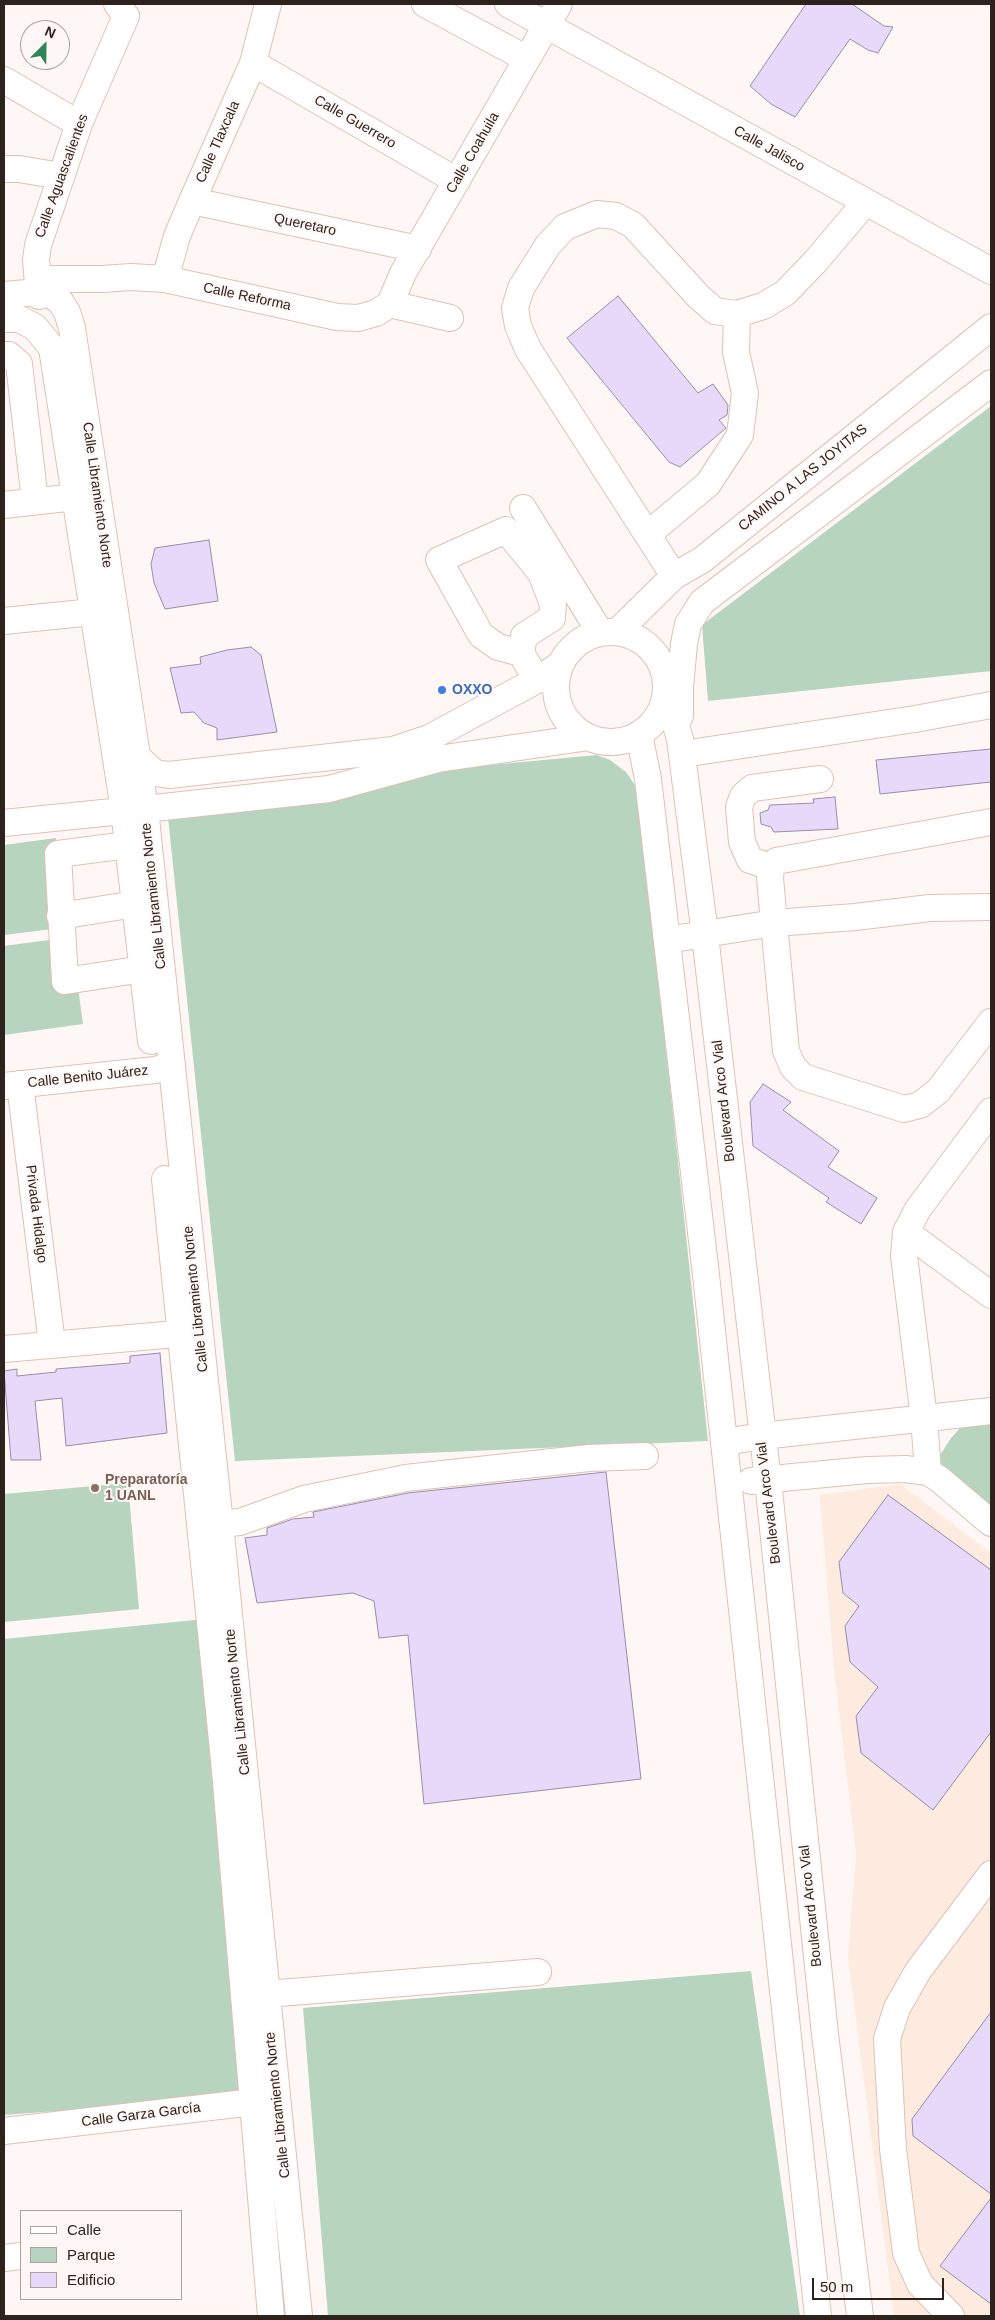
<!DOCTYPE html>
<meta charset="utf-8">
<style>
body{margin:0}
#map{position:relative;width:995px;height:2320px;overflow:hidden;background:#fff7f5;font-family:Arial,sans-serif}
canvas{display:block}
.frame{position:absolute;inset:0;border:5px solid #2e221d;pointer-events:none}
.legend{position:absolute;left:20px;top:2210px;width:162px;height:90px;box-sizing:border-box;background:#fff7f5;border:1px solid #aba29f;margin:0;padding:6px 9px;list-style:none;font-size:15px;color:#2e221d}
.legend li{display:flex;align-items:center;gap:10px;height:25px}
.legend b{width:25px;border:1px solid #aba29f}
.north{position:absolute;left:20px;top:20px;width:50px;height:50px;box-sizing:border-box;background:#fff7f5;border:1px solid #aba29f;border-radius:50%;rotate:23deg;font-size:14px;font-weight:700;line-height:20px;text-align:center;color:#2e221d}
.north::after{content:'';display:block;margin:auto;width:18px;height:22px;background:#2d855a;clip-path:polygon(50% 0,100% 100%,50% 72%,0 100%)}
.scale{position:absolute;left:812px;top:2278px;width:132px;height:22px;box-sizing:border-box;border:2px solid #2e221d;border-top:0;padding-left:6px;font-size:15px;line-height:18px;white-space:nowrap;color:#2e221d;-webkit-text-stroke:4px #fff7f5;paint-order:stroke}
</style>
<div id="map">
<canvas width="995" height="2320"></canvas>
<div class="frame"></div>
<ul class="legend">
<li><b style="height:6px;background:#fff"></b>Calle</li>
<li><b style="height:14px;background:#b6d4be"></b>Parque</li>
<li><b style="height:14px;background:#e7d9fa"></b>Edificio</li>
</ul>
<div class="north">N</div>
<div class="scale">50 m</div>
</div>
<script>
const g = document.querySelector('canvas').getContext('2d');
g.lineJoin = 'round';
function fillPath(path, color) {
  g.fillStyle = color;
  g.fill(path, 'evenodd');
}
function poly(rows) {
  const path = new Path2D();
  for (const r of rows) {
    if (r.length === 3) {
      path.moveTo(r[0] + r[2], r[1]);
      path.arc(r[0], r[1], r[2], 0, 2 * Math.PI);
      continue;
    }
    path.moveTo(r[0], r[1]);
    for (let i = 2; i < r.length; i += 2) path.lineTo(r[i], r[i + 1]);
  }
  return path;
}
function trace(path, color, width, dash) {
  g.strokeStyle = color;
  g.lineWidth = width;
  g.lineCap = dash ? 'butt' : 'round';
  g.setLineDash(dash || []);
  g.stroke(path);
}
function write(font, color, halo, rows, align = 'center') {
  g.font = font + ' Arial,sans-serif';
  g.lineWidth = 4;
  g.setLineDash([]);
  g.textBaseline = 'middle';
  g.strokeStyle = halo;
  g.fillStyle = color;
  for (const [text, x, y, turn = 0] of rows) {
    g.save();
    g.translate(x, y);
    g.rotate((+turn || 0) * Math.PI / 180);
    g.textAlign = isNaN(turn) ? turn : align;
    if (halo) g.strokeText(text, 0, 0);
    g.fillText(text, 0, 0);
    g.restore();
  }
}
fillPath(poly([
 [900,1484,991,1553,991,2316,894,2316,848,1957,856,1854,834,1669,820,1495]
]), '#fdebe0');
fillPath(poly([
 [991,406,991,671,708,701,702,625],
 [597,755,610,760,626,772,637,788,640,807,708,1441,235,1461,168,817,328,803,406,773],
 [56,838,69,927,4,935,4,845],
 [71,937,83,1024,4,1035,4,946],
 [991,1420,991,1508,943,1471,939,1457,951,1438,964,1424],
 [128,1483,139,1609,4,1622,4,1494],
 [205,1619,252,2090,108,2107,4,2115,4,1639],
 [751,1971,800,2316,328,2316,303,2008]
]), '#b6d4be');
const building = poly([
 [806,4,852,4,884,26,893,27,878,53,868,50,850,39,795,117,771,104,750,86,806,4],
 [618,296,698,393,713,384,728,405,727,415,719,420,726,428,680,467,669,462,567,338,618,296],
 [209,540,218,601,165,609,154,583,151,564,155,548,209,540],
 [251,647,261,655,277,732,217,740,217,728,204,723,194,712,181,713,170,668,201,664,200,657,227,650,251,647],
 [991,749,991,782,880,794,876,760,991,749],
 [835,797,838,829,774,832,771,827,761,824,760,813,768,810,770,805,814,803,813,799,835,797],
 [763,1084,791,1102,783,1110,839,1151,828,1167,877,1198,861,1224,826,1202,829,1198,753,1146,750,1102,763,1084],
 [160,1353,167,1433,66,1446,62,1398,35,1401,41,1460,11,1460,4,1371,17,1369,17,1376,56,1372,56,1369,130,1363,130,1356,160,1353],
 [606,1472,641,1779,424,1804,408,1635,379,1638,374,1601,353,1593,257,1603,245,1538,267,1535,267,1528,293,1519,314,1517,313,1512,408,1493,606,1472],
 [888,1495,991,1570,991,1732,933,1810,861,1753,856,1716,878,1687,850,1662,845,1626,859,1606,843,1593,839,1562,888,1495],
 [991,2012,991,2194,913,2136,912,2119,991,2012],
 [991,2198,991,2304,940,2266,991,2198]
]);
fillPath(building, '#e7d9fa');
trace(building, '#998da8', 1);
const minor = poly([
 [425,4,527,59],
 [508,4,991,271],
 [253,63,457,181],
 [4,80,79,124],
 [4,169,19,169,61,176],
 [192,201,418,249],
 [38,279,102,279,131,277,165,279,337,317,358,318,376,313,390,304,450,318],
 [165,279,177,236,192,201,253,63,268,4],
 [4,295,39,292,48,293,60,301,67,312,72,328,145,809,220,1524,299,2316],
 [39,296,36,260,38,245,79,124,126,16,117,4],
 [390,304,403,273,559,4],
 [4,319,19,319,35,327,52,348,124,810,151,1041],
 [4,355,9,355,19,364,35,501],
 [4,505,75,497],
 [523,508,600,632],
 [648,534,708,484,740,435,745,393,736,352,737,314],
 [674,576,528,349,518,326,515,308,521,288,548,245,565,227,597,214,616,216,633,225,699,297,715,311,737,314,763,306,785,293,815,262,865,203],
 [4,621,93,612],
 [617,632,674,576,702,560,991,327],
 [611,687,55],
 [521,653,498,647,481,635,439,560,506,530,541,573,553,604,552,618,524,636,521,653,537,680],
 [666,692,680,739,705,935,768,1480,825,2034,860,2316],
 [680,716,680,687,684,644,688,624,702,602,991,383],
 [639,734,648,779,706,1275,818,2316],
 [683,754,915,719,991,705],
 [136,756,155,773,169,775,393,750,429,738,537,680,561,664],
 [145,809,329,789,438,759,589,737],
 [4,823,142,809],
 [127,845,58,854,65,981,143,969],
 [771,867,750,860,742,842,739,807,743,796,752,788,820,779],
 [991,907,930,908,855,917,774,923,786,1051,793,1067,803,1077,904,1109,920,1105,938,1091,991,1022],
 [60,916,135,904],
 [667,940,774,923,770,878,771,867,776,861,991,822],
 [20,1084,52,1344],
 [4,1086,155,1070,172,1066],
 [165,1179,225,1770,271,2316],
 [906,1232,991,1295],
 [4,1349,199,1332],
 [725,1442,762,1436,991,1411],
 [928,1472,924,1418,904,1256,906,1232,918,1209,991,1111],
 [751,1481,867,1470,905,1469,928,1472,939,1479,991,1523],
 [220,1524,240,1522,304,1499,406,1478,589,1458,645,1456],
 [267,1994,538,1972],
 [4,2131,271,2100],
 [4,2258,21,2256],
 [951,2316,920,2284,906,2253,893,2149,887,2039,897,2008,918,1971,991,1874]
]);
trace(minor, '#e1c0b4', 28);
trace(minor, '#fff', 26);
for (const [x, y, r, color] of [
 [442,690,5,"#3f7fe0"],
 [95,1488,5,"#8d6e63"]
]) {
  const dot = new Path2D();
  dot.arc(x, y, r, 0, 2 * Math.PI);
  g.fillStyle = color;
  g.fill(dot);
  trace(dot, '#fff7f5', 2);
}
write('14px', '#2e221d', '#fff7f5', [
 ["Calle Guerrero",355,122,30],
 ["Calle Tlaxcala",218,142,-66],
 ["Calle Jalisco",769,149,29],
 ["Calle Coahuila",473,153,-60],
 ["Calle Aguascalientes",62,176,-70],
 ["Queretaro",305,225,12],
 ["Calle Reforma",247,297,12],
 ["CAMINO A LAS JOYITAS",803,478,-39],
 ["Calle Libramiento Norte",97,495,82],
 ["Calle Libramiento Norte",154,896,-96],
 ["Calle Benito Juárez",88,1077,-6],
 ["Boulevard Arco Vial",724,1101,-96],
 ["Privada Hidalgo",36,1214,83],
 ["Calle Libramiento Norte",196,1299,-96],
 ["Boulevard Arco Vial",769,1503,-97],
 ["Calle Libramiento Norte",238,1702,-96],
 ["Boulevard Arco Vial",811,1906,-96],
 ["Calle Libramiento Norte",278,2105,-96],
 ["Calle Garza García",141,2115,-7]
]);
write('bold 14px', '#366cbe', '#fff7f5', [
 ["OXXO",452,690]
], 'left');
write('bold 14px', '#785e54', '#fff7f5', [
 ["Preparatoría",105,1480],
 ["1 UANL",105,1496]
], 'left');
</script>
